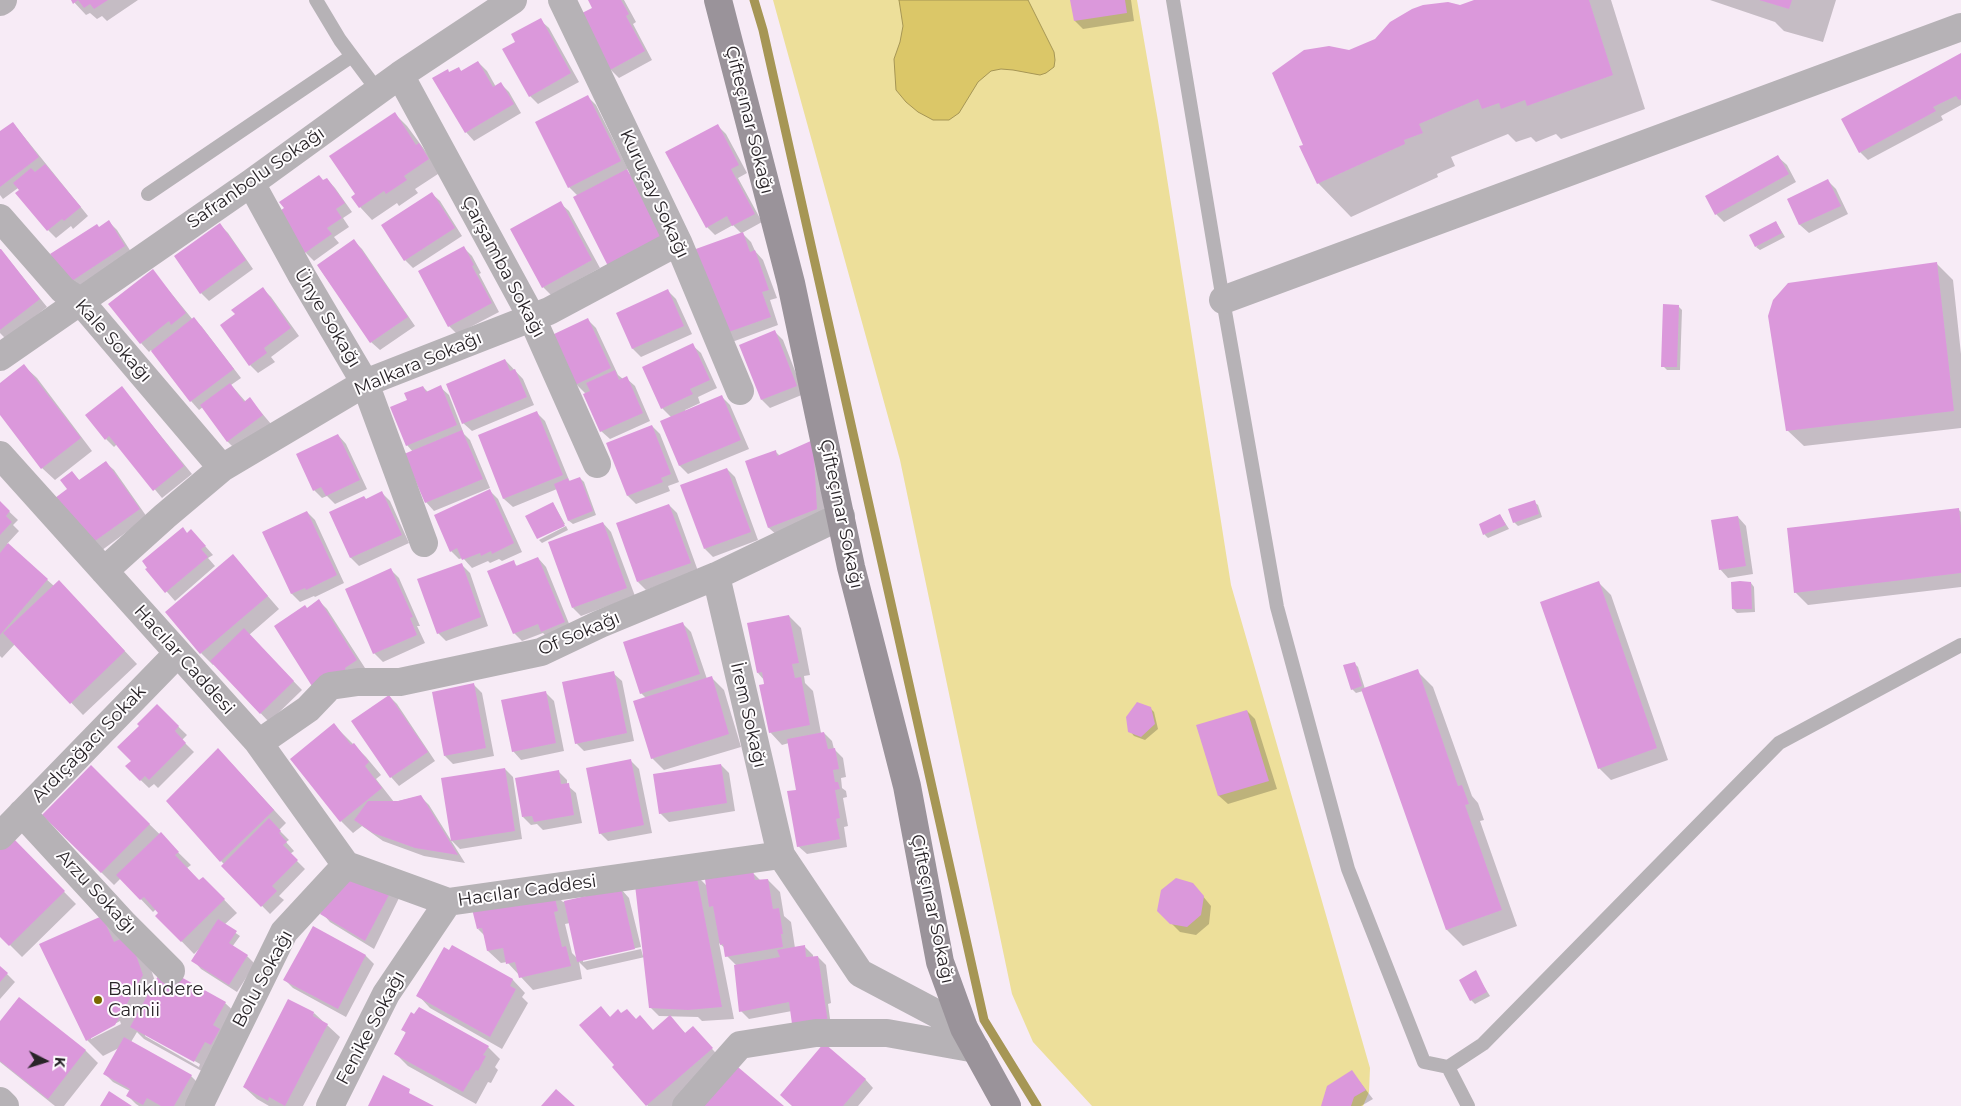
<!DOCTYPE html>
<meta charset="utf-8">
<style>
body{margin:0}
#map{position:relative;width:1961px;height:1106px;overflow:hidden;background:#f7ebf6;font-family:Montserrat,sans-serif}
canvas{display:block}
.north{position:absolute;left:20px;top:1036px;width:50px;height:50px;-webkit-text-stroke:4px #fefcfe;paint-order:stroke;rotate:95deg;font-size:14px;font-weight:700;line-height:20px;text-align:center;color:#292428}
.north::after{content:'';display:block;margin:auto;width:18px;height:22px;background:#292428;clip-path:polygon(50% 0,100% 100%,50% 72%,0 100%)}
</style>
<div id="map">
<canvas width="1961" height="1106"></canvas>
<div class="north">K</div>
</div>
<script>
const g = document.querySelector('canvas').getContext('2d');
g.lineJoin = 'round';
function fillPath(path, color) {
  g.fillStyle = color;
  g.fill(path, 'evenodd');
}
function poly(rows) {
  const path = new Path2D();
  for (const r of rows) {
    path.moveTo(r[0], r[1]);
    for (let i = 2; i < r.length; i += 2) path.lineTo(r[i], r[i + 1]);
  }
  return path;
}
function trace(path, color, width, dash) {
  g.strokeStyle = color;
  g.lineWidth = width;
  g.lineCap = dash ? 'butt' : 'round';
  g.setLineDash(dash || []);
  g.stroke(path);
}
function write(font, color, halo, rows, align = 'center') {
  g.font = font + ' Montserrat,sans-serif';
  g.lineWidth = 4;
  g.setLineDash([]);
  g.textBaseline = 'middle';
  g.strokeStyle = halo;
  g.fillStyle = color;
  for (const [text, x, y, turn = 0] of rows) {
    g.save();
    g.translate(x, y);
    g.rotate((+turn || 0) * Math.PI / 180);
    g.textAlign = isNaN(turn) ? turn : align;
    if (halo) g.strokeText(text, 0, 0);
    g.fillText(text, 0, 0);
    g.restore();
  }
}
fillPath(poly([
 [773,0,1137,0,1158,121,1231,585,1370,1068,1369,1092,1363,1106,1092,1106,1033,1042,1012,994,900,460]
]), '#eddf9a');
const water = poly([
 [899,0,1028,0,1054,52,1055,60,1054,67,1046,73,1040,75,1013,70,1001,69,991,71,978,82,959,113,949,120,933,120,918,112,906,102,896,90,894,59,900,42,903,26,899,0]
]);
fillPath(water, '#dbc768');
trace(water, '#a69655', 1);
fillPath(poly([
 [72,0,138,0,107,21,102,16,97,19,90,13,86,15],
 [590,0,624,0,636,22,633,24,652,60,619,78,611,70,594,8],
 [1072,0,1131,0,1134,21,1083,29,1075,21],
 [1478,0,1611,0,1645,109,1561,139,1556,134,1536,142,1531,137,1516,142,1508,134,1451,157,1455,166,1437,174,1438,177,1351,217,1318,183,1305,146,1349,52],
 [1710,0,1836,0,1823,42,1784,31,1775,22],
 [540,20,549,28,579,82,538,104,530,96,517,43],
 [1961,55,1961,105,1941,116,1943,120,1868,160,1860,152],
 [478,62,487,71,496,87,501,84,509,92,521,113,474,141,466,132,450,73,458,68,462,72],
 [588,97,596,105,628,169,626,170,635,179,672,251,578,196,569,187],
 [395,114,407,126,441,172,415,189,418,193,399,206,397,203,372,220,360,207,356,195],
 [13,123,88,216,73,229,71,226,56,238,48,230,18,188,3,199,0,195,0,133],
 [717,125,726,134,747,173,738,178,762,222,742,233,751,242,755,251,763,260,777,298,770,300,778,325,732,342,724,334,742,234,733,225,715,235,707,227],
 [1778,157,1787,165,1796,182,1724,222,1716,214],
 [327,179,335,188,352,212,343,218,349,227,334,237,339,243,314,261,306,253,324,181],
 [1828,181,1836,189,1848,214,1809,233,1800,225,1788,199],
 [431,193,440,201,462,236,413,268,405,260],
 [560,203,569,211,600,268,551,295,543,287],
 [109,222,117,230,133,255,78,291,70,283,99,228],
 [1776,222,1785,237,1760,250,1756,247],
 [220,225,228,233,253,269,209,301,201,293],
 [354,241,362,249,415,326,380,350,371,342,318,266],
 [464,248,472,256,481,273,479,274,499,312,457,334,449,326],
 [1,250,47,307,6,339,0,333],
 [1937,264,1953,280,1961,354,1961,428,1804,446,1787,430],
 [153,271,193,320,194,319,202,327,241,378,231,385,246,402,250,399,271,424,236,450,228,442,203,407,199,410,191,401,151,350,149,352,141,343],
 [263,289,271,297,299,336,271,357,275,362,258,373,250,365,236,314],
 [668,291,676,299,692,334,641,357,633,349,618,313],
 [1678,306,1682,310,1680,370,1667,370,1663,366],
 [588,320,596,328,618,375,623,379,626,378,635,386,650,421,610,439,601,431,586,394,576,384],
 [775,332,783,340,804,394,770,408,762,400],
 [692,345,701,353,717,388,698,397,700,403,685,410,686,412,722,397,730,405,749,449,688,474,680,466,661,422,672,418,662,408],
 [505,360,523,379,534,405,472,431,463,423],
 [24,366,37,378,92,451,55,480,42,468,0,413,0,384],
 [121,387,192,474,162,498,117,444,114,447,106,439],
 [423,387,428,392,440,387,449,395,464,434,470,440,490,488,434,511,426,502,413,452,407,445,408,401],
 [537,413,545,421,569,480,571,482,580,478,584,482,596,515,573,524,569,521,557,489,513,507,504,499,480,436],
 [652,426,660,434,679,482,668,486,670,491,636,504,628,496,608,443],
 [338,435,346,444,367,489,335,504,327,496,322,498,314,490],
 [821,450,825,517,778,536,769,528,746,462,775,451,780,456],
 [105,462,114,470,147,517,94,556,68,490,72,472,80,481],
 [727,469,735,477,758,540,713,557,705,549],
 [490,491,498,499,522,552,502,561,499,559,490,563,488,561,472,568,463,558,459,559,451,551],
 [382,493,390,501,409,543,359,566,351,558,331,513],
 [1534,502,1538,505,1542,517,1518,526,1514,522],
 [0,503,18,520,13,525,19,531,7,544,54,586,71,594,137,664,83,715,15,644,2,658,0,656],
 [553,503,565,524,537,538],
 [669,505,677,513,698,571,646,590,638,582],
 [1958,509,1961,512,1961,587,1808,605,1795,592],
 [307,512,315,520,344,583,315,597,314,596,300,602,292,594,264,533],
 [1500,515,1509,529,1488,538,1485,535,1480,524],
 [1738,517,1746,526,1753,574,1728,578,1720,569],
 [603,523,611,532,635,596,581,616,573,608],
 [566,526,568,530,542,543,539,540],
 [191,530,213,555,208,558,215,566,175,601,147,569],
 [233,556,279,609,249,635,302,690,269,722,214,664,213,665,201,653],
 [538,558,546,567,572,631,550,640,543,633,522,641,514,633,513,562,518,567],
 [461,564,470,573,488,626,446,641,438,633],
 [391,570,399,578,420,626,417,626,425,643,383,662,374,653],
 [1599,583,1611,595,1668,760,1611,780,1599,768],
 [1751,583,1754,587,1755,612,1737,613,1733,609],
 [319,601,327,609,365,668,324,698,307,609],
 [789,616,801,628,810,675,804,676,805,683,813,691,821,733,824,733,832,741,834,749,843,758,846,777,841,778,842,788,846,791,847,797,843,798,848,826,844,827,847,847,807,854,798,846,797,791,789,743,782,745,770,732,764,680,758,673],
 [683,624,691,632,707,679,712,678,724,690,741,747,664,770,652,758,646,698,641,693],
 [1354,663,1358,667,1365,689,1417,671,1433,687,1472,796,1478,803,1484,820,1480,821,1517,926,1463,946,1447,930,1363,691,1356,693,1352,689],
 [613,673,622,681,634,741,584,751,576,743],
 [474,685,482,693,494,756,453,764,445,756],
 [546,693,554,701,564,751,521,760,513,751],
 [389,696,397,704,435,761,399,786,391,777],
 [157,706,187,735,182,740,194,752,158,788,154,784,149,788,127,767,133,761],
 [1150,708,1154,712,1158,729,1145,740,1134,736,1130,731],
 [1247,711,1255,719,1277,789,1228,804,1219,796,1198,726],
 [334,725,366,757,381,775,376,779,394,802,420,796,429,805,465,863,424,856,383,841,362,826,353,833,341,821],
 [631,761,639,769,652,833,608,841,600,833],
 [230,762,286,823,279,830,289,840,286,842,294,851,290,854,305,869,279,896,284,900,270,914,223,866,224,864,221,861],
 [721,765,729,773,735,811,669,822,660,813],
 [91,767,191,865,187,868,200,882,203,878,237,913,224,925,240,936,232,947,247,956,255,964,237,992,201,969,193,960,199,949,194,954,157,916,160,913,156,909,153,912,121,878,114,885,44,815],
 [505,769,513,777,522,839,460,849,452,841,443,779],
 [558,771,567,780,567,785,576,793,582,823,543,830,537,824,531,825,523,817],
 [12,839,76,904,22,957,0,935,0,851],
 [752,872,761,881,768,880,780,892,784,916,791,922,795,948,804,946,813,955,813,958,818,957,826,965,831,1003,828,1004,831,1026,792,1011,749,1019,741,1011,737,966,727,956,726,949,719,943,734,1019,702,1021,698,1017,659,1016,650,1007,645,957,587,970,579,962,582,979,533,990,507,962,501,963,488,951,485,936,478,929,553,892,563,902,621,889,629,898,641,947,583,959,583,962,641,949,643,956,644,956,696,875,707,886],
 [570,923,578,959,572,953,565,924],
 [340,879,399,898,374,949,330,922,322,913],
 [1193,884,1211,906,1209,924,1196,935,1180,932,1158,910],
 [101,918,145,952,156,984,225,1003,238,1015,207,1074,144,1039,137,1032,131,1042,191,1076,199,1084,187,1106,139,1106,136,1104,128,1096,130,1091,113,1082,105,1074,119,1048,103,1056,87,1040],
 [120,1021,121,1024,91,1039,91,1037],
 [145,1033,200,1064,199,1067,145,1036],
 [313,927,366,956,374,964,346,1017,293,988,285,980],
 [453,947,513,980,525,993,522,997,528,1003,502,1049,430,1008,418,995],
 [0,967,15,982,0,999],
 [1475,972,1490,996,1475,1004,1471,1000],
 [19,998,86,1051,98,1063,64,1106,55,1106,0,1062,0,1023],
 [601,1008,611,1018,622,1015,636,1020,654,1031,670,1017,686,1034,693,1028,724,1062,673,1106,648,1106,614,1067,616,1065],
 [314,1013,340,1037,303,1106,269,1106,257,1099,244,1087],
 [403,1030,488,1047,500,1059,495,1067,498,1070,491,1083,488,1082,476,1104,408,1066,396,1054,407,1034],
 [1352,1072,1373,1099,1361,1106,1322,1106],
 [865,1079,873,1088,858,1106,793,1106]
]), '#0003');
trace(poly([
 [754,0,763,30,984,1020,1037,1106]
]), '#a69655', 9);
fillPath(poly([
 [71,0,108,0,94,9,90,4,84,8,78,0,73,4],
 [588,0,621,0,629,14,626,16,645,51,610,70,580,14,592,8],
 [1070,0,1125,0,1127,13,1074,21],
 [1474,0,1589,0,1613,75,1527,106,1525,100,1501,109,1499,103,1482,109,1478,99,1419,124,1423,133,1404,140,1405,144,1317,184,1299,146,1303,145,1272,73,1304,50,1329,46,1349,50,1375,39,1390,22,1412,9,1423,5,1448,2,1460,5],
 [1759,0,1792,0,1789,9],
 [541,18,571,73,529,97,502,49,515,42,511,34],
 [1961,53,1961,99,1959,100,1956,96,1933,107,1936,111,1859,153,1841,119],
 [478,61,493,87,501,82,514,104,465,133,432,78,448,69,449,72,459,67,461,71],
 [588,95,621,161,568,188,535,122],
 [395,112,416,145,419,143,429,159,404,176,407,180,386,194,384,191,359,208,351,197,355,194,329,156],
 [13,122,39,157,0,187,0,131],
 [718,124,739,165,731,169,755,214,732,226,727,216,706,228,665,152],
 [1778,155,1789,174,1715,215,1705,196],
 [45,164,81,207,64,221,62,219,47,231,15,193,19,190,13,183,31,168,35,172],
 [627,169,664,242,610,270,573,197],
 [319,175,323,180,327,178,345,203,336,209,342,218,327,228,332,234,305,253,277,213,284,208,279,202],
 [1828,179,1841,206,1799,225,1787,199],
 [432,192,455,228,404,261,381,225],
 [561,201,592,260,542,288,510,229],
 [109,220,125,246,69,283,50,254,97,224,99,227],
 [1776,221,1782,233,1755,247,1749,235],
 [220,223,246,260,200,294,174,256],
 [743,232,750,252,755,250,769,290,762,292,771,317,723,334,693,250],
 [354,239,408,317,370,343,317,265],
 [464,246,474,265,472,266,492,303,448,327,418,271],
 [0,249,1,249,40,299,0,330],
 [1937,262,1954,411,1786,431,1768,316,1773,300,1788,283],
 [153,269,186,313,171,325,169,321,140,344,108,304],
 [263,287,291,328,264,348,267,353,249,366,220,325,235,314,231,310],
 [668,289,684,326,632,349,616,313],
 [1663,304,1679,305,1677,367,1661,367],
 [194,317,234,369,190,402,151,351],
 [588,318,611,368,575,385,552,335],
 [775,330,797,386,761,400,739,345],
 [693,343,710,380,690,389,693,394,661,409,642,367],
 [505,359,510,371,515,369,527,397,462,424,446,384],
 [24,364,81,438,41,469,0,415,0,383],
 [615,370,619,380,627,376,643,413,600,432,583,394,590,391,586,383],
 [230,383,244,402,250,397,263,415,227,442,200,405],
 [441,385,457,425,406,446,390,407,407,400,404,393,423,386,426,392],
 [122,386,184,466,153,491,109,436,105,440,85,415],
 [722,395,741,440,679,466,660,421],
 [537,411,563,475,503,499,478,435],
 [652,425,671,474,661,478,663,482,627,496,606,443],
 [462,430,483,479,425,503,404,454],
 [338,434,360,480,326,496,321,487,313,491,296,454],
 [813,440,817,509,768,528,745,461,776,450,777,456],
 [106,461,140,509,85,548,51,501,67,489,60,480,72,471,79,480],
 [727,468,751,532,704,549,680,485],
 [580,477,593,511,568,521,554,484,568,478,569,481],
 [490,489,514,543,492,554,491,551,481,556,480,553,462,560,457,548,450,552,434,515],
 [382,491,402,535,350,558,329,512,364,496,366,499],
 [1535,500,1539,514,1513,523,1508,509],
 [0,501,10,511,6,516,12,522,0,535],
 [553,502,565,526,537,539,525,516],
 [669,504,691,563,637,582,616,523],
 [1959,508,1961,527,1961,573,1794,593,1787,528],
 [307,511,337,575,306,590,305,588,291,594,262,532],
 [1500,514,1506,525,1483,535,1479,524],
 [1738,516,1746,566,1719,570,1711,520],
 [603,522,627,588,572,608,548,542],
 [183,527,187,533,191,529,206,546,201,549,208,557,165,593,145,569,147,568,142,561],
 [8,543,48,579,0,635,0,553],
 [233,554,268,596,200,654,165,612],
 [538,557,565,622,541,632,538,624,513,634,487,571,514,560,516,566],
 [462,563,481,617,437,634,417,579],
 [391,568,413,617,410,618,417,635,373,654,345,589],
 [59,580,125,651,70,704,3,633],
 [1599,581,1657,748,1598,769,1540,602],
 [1740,581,1751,582,1752,609,1732,609,1731,582],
 [319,599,357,660,345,668,346,671,315,691,274,626,305,605,307,608],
 [789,615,799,663,792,664,795,678,801,677,810,725,769,733,759,685,764,684,762,672,757,673,747,623],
 [683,622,700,674,640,694,623,642],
 [244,628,294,681,260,714,210,661],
 [1355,662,1362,686,1351,690,1343,665],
 [1418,669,1458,786,1462,785,1469,804,1465,805,1502,910,1446,930,1361,689],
 [614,671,627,733,575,744,562,682],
 [712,676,729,734,651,759,633,701],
 [474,683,486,748,444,756,432,692],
 [546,691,556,743,512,752,501,700],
 [389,695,428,752,390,778,351,721],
 [1137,702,1151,707,1155,724,1141,737,1128,732,1126,717],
 [157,704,179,726,175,731,186,743,149,780,145,776,140,781,125,766,131,761,117,747,139,726,137,724],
 [1247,710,1269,781,1218,796,1196,725],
 [334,723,351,745,354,743,369,762,365,766,382,788,340,822,290,759],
 [824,732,828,749,835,748,839,769,833,770,835,782,838,782,840,789,835,790,840,818,836,819,840,839,797,847,787,791,796,790,787,739],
 [218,748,274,810,220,862,166,801],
 [631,759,644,825,599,834,586,768],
 [721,764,727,803,659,814,653,774],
 [91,765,150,824,101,873,42,815],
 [505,768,515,831,451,841,441,778],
 [559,770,561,784,569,783,574,815,534,822,532,816,522,817,515,778],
 [421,795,458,855,415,848,373,833,354,820,368,801,398,801],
 [269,818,281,831,279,833,287,842,283,845,298,860,272,886,277,891,261,907,221,866],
 [161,832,179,852,175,855,199,880,203,877,225,899,181,942,155,916,158,913,144,897,140,900,116,875],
 [12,837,65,891,9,946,0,937,0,849],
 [753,871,755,880,768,879,773,909,779,908,783,934,781,934,783,947,725,957,723,944,720,945,713,906,709,907,705,879],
 [696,873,722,1007,688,1010,649,1008,635,885],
 [339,878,392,889,365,941,320,914],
 [1176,878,1193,883,1204,896,1201,915,1187,927,1170,924,1157,911,1161,890],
 [621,888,635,949,577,962,564,901],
 [553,890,558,911,554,912,562,947,566,946,571,966,519,978,515,962,506,964,503,948,487,951,482,928,477,929,472,909],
 [102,916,114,942,129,935,143,975,115,1025,86,1041,39,944],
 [218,919,237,931,229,943,248,955,229,985,191,961],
 [313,926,366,955,338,1009,283,980],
 [452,945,513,979,510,986,516,989,490,1037,416,996,444,947,449,950],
 [805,945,806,957,818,956,828,1023,792,1024,789,1002,739,1012,734,965,780,957,777,950],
 [0,966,8,973,0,982],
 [163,967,226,1002,213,1025,220,1029,211,1045,205,1042,194,1062,130,1027],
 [1476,970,1487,992,1470,1001,1459,980],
 [19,997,86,1050,48,1099,0,1061,0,1021],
 [288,999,314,1012,313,1016,328,1024,285,1106,269,1097,268,1101,243,1087],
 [601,1006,610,1017,618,1009,621,1013,627,1009,636,1019,640,1015,653,1030,670,1015,685,1033,693,1026,713,1048,646,1106,612,1067,614,1065,579,1025],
 [419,1007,489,1046,483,1055,486,1056,478,1071,476,1070,463,1092,394,1054,406,1032,401,1030,411,1012,414,1014],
 [124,1037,192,1075,174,1106,161,1106,147,1098,143,1105,126,1096,130,1089,103,1074],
 [824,1043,866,1079,843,1106,792,1106,780,1095],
 [732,1062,784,1106,694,1106],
 [1352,1070,1366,1090,1354,1097,1351,1106,1321,1106,1327,1086],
 [383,1075,410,1089,409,1093,434,1106,368,1106],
 [556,1089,575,1106,541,1106],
 [109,1091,132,1106,100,1106]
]), '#db98db');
trace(poly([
 [316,0,340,40,378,91],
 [1173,0,1223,300,1277,607,1348,869,1424,1062,1448,1067,1483,1044,1779,743,1961,645],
 [148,194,352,56],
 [1448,1067,1468,1106]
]), '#b6b2b6', 14);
trace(poly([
 [562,0,678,242,740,391],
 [0,2,3,0],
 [400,75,532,318,597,464],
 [251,183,302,276,365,383,424,543],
 [0,218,63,290,80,301,222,468],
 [1223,300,1961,27],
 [0,357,251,183,400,75,513,0],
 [0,455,258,742,346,865,448,902,781,855,860,973,964,1028],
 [104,571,165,516,222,468,365,383,549,311,678,242],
 [716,576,781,855],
 [258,742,269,736,308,709,330,686,358,682,400,682,541,652,600,624,716,576,841,516],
 [22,813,124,924,171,971],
 [0,836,178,653],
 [0,1101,5,1106],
 [199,1106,284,932,346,865],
 [330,1106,386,994,448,902],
 [686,1106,740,1045,816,1033,887,1033,976,1049]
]), '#b6b2b6', 28);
trace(poly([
 [718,0,791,283,851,567,907,786,940,962,964,1028,1007,1106]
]), '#9a939a', 28);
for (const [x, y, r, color] of [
 [98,1000,5,"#7a6800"]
]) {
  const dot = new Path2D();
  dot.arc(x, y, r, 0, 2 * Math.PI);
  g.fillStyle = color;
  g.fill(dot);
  trace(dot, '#fefcfe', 2);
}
write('18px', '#292428', '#fefcfe', [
 ["Çifteçınar Sokağı",749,120,76],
 ["Safranbolu Sokağı",256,178,-35],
 ["Kuruçay Sokağı",654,194,65],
 ["Çarşamba Sokağı",503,267,62],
 ["Ünye Sokağı",327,318,59],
 ["Kale Sokağı",113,341,48],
 ["Malkara Sokağı",418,364,-23],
 ["Çifteçınar Sokağı",841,514,78],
 ["Of Sokağı",579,634,-23],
 ["Hacılar Caddesi",184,660,48],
 ["İrem Sokağı",748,715,77],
 ["Ardıçağacı Sokak",89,744,-46],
 ["Hacılar Caddesi",527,891,-8],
 ["Arzu Sokağı",96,892,47],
 ["Çifteçınar Sokağı",932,909,78],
 ["Bolu Sokağı",263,979,-62],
 ["Fenike Sokağı",371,1028,-62]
]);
write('18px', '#292428', '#fefcfe', [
 ["Balıklıdere",108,990],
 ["Camii",108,1011]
], 'left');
</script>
